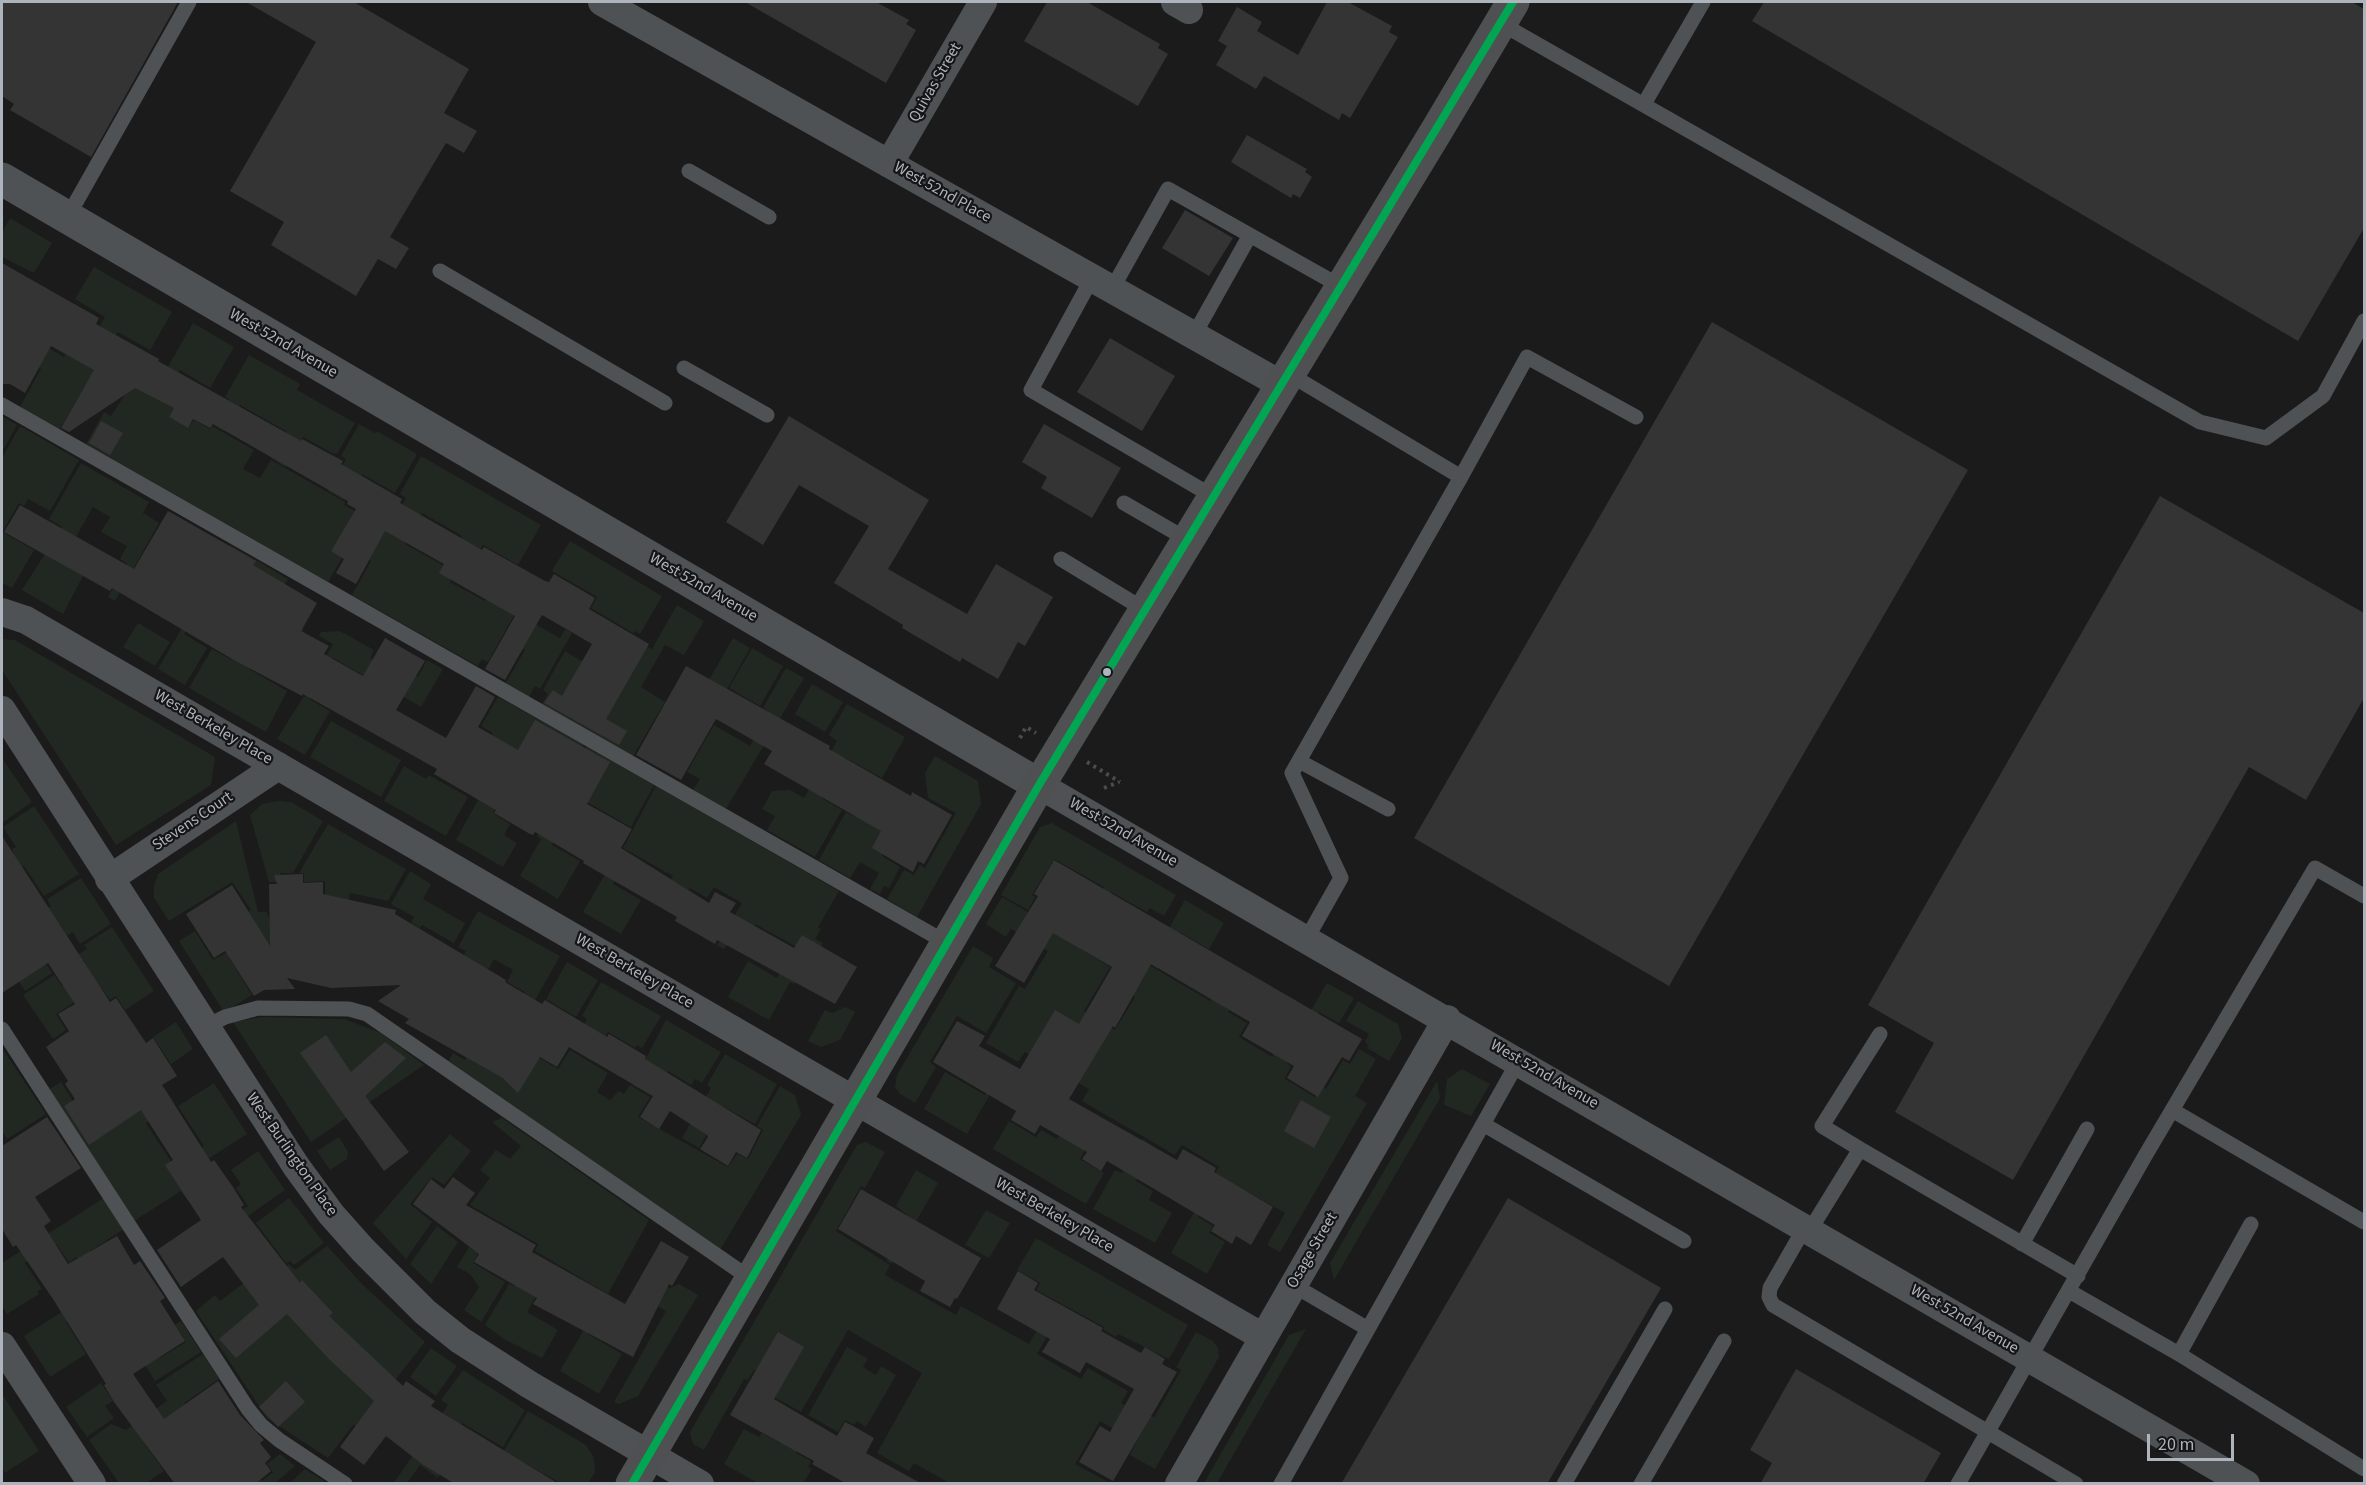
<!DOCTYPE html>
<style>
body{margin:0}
#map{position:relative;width:2366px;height:1485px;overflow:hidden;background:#1b1b1b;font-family:"Source Sans 3",sans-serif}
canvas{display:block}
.frame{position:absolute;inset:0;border:3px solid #adb4bb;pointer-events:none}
.scale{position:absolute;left:2147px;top:1434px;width:87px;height:27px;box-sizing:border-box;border:3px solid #adb4bb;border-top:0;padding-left:8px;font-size:18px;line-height:21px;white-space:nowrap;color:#adb4bb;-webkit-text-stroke:4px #151517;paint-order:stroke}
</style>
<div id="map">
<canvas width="2366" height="1485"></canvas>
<div class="frame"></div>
<div class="scale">20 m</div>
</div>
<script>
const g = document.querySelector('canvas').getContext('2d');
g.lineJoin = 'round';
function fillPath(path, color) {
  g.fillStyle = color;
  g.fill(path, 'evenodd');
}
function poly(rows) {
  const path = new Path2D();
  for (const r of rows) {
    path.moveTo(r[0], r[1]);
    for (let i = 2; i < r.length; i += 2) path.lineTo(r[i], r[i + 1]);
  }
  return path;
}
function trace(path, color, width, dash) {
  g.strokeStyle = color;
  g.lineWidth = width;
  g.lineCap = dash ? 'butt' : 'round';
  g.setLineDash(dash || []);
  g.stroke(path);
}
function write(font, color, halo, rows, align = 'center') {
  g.font = font + ' "Source Sans 3",sans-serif';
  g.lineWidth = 4.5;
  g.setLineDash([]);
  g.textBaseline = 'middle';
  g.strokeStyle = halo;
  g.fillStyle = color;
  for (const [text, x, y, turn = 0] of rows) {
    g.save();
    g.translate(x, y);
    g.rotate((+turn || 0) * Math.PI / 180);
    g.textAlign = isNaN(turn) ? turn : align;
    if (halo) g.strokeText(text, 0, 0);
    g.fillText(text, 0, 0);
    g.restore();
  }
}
fillPath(poly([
 [10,218,52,243,34,273,2,257,2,232],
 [94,267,172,312,150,350,118,332,59,430,20,407,41,369,16,355,2,380,2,364,27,319,35,340,64,357,72,344,85,351,105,317,75,299],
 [193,323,234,347,210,388,180,370,165,397,154,391],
 [249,355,300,384,297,390,355,423,337,454,332,453,303,437,285,467,271,458,286,431,240,405,224,431,214,425,229,399,225,397],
 [133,382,174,408,169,417,188,428,194,420,210,429,212,426,254,450,243,469,260,478,271,460,345,502,344,505,407,540,405,544,455,572,450,582,485,601,493,588,520,604,488,662,482,659,478,666,352,595,371,561,348,547,328,582,86,444,104,412,111,416],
 [2,416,17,425,2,452],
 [359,424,375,433,377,431,417,454,395,493,362,474,346,501,328,491,346,459,341,456],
 [20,426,79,460,50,511,28,499,24,506,19,503,3,531,2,458],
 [421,456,541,525,518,565,483,545,469,571,457,544,462,536,422,513,408,537,390,527,406,498,400,494],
 [81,463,149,502,143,513,159,523,115,601,108,597,127,564,120,559,127,546,101,532,110,517,93,507,61,563,83,576,63,614,22,590,62,527,49,519],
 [2,532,34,550,12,588,2,583],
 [570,541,662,596,640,634,635,631,633,633,591,608,597,597,552,571],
 [230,545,288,579,278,595,208,592,184,634,207,648,185,685,158,669],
 [677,605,704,621,684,655,665,645,641,687,665,702,633,756,542,704,548,694,543,690,565,651,623,686,645,646,652,649],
 [267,608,304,629,298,639,274,625,249,669,287,691,266,732,189,688,212,649,232,660],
 [528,620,560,638,565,629,572,633,540,689,535,686,529,697,505,684,525,650,514,643],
 [138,623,170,642,155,666,123,647],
 [340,631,374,650,370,658,377,662,368,678,333,658,309,699,304,695,333,644,319,636,321,632],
 [733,638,750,648,712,716,694,706],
 [2,639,15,640,215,757,211,785,116,845,2,670],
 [752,648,783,666,760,706,729,688],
 [427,660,443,669,421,707,371,678,402,668,418,677],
 [786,668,804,678,726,809,693,790,700,779,687,772,714,725,750,746,769,712,763,708],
 [812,684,843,702,825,732,795,714],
 [304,696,330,711,305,755,277,739],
 [498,697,584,745,564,780,518,768,493,813,510,824,504,835,517,843,503,867,456,840,478,800,474,797,498,754,486,746,493,733,481,726],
 [847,704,905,737,882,778,846,758,823,799,842,810,815,857,767,830,775,816,762,809,772,791,790,790,804,798,837,741,829,735],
 [331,721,401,760,381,797,310,757],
 [586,746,654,785,631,827,562,788],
 [935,756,978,781,981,804,917,917,887,899,904,870,914,875,920,865,925,868,956,813,928,798,925,773],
 [2,758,32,802,2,823],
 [404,766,426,779,429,775,468,797,446,836,384,801],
 [656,786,839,891,818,927,821,929,815,939,823,943,816,955,812,953,794,984,790,982,769,1020,728,997,748,961,777,978,795,946,755,924,753,928,741,921,724,949,717,946,742,903,714,887,707,898,690,888,688,890,671,880,673,876,623,848],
 [562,791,578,800,552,845,580,861,558,899,520,876,541,839,537,836],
 [278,801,291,802,323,821,293,873,280,873,280,882,269,882,250,815,262,804],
 [862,805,873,811,889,844,882,856,900,867,889,888,884,886,880,894,870,889,879,873,860,862,850,878,819,860,846,812,855,817],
 [34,806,79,874,44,896,24,866,2,881,2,861,14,853,12,849,16,847,3,827],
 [236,821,258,912,267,912,268,917,311,915,279,944,280,989,241,917,251,910,232,882,169,921,154,898,154,886,158,874],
 [1052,823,1176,895,1164,916,1150,908,1147,912,1111,892,1090,927,1083,923,1104,887,1054,859,1032,895,1035,897,1028,910,1001,895,1040,827],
 [328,824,406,869,388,901,350,893,342,932,326,932,325,881,304,882,304,873,299,873],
 [620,849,630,855,613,884,641,900,621,934,583,912],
 [410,871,431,884,423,899,465,923,454,943,422,925,420,928,411,923,414,917,391,904],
 [81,878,111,924,80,944,73,932,67,936,59,924,32,942,52,973,25,991,2,956,2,952,24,937,18,928,51,906,47,899],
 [1002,897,1059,930,1089,930,1079,948,1110,967,1084,1011,1115,1030,1135,997,1131,995,1149,965,1210,1001,1231,964,1249,975,1228,1012,1247,1023,1239,1037,1272,1057,1283,1038,1297,1046,1287,1063,1291,1066,1285,1079,1315,1097,1322,1086,1326,1089,1343,1060,1350,1064,1359,1049,1376,1059,1355,1096,1367,1103,1280,1252,1267,1245,1285,1213,1248,1192,1211,1180,1219,1167,1182,1145,1175,1155,1082,1101,1089,1089,1025,1052,1018,1062,986,1043,1019,986,1025,989,1048,951,1011,929,1006,937,986,924],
 [1185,900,1224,923,1209,949,1179,932,1158,969,1149,964],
 [478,911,560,956,521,1025,510,1019,525,992,507,982,513,970,494,959,488,970,463,956,466,951,458,947],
 [112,927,154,991,125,1010,116,996,110,1000,100,986,56,1014,66,1030,53,1039,23,995,54,975,62,986,88,969,79,954,87,949,84,945],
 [195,931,213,960,226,953,252,995,224,1012,179,941],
 [973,946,993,958,989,967,1016,983,986,1033,957,1016,930,1062,936,1067,915,1103,900,1094,895,1087,897,1075],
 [567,962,598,980,576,1017,546,999],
 [601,982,661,1016,642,1048,637,1045,635,1048,608,1032,592,1061,570,1048,587,1019,582,1016],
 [1327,983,1354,998,1339,1023,1319,1012,1299,1046,1293,1042],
 [1358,1001,1398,1024,1402,1038,1389,1061,1367,1048,1369,1045,1365,1042,1369,1034,1346,1021],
 [845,1007,855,1012,840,1040,821,1047,808,1041,825,1010,832,1013],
 [262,1017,344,1019,381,1033,424,1065,311,1142,233,1022],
 [488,1019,516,1044,558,1069,570,1050,608,1073,597,1092,610,1100,619,1091,624,1094,630,1085,650,1097,638,1117,728,1167,737,1154,748,1159,763,1130,757,1126,780,1086,795,1095,801,1115,720,1250,449,1061,453,1053,465,1060],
 [666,1020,721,1052,702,1083,695,1079,691,1085,668,1071,652,1096,632,1085],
 [176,1022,193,1049,171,1064,153,1037],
 [4,1051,46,1114,7,1139,2,1131,2,1053],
 [725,1054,777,1084,755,1124,722,1106,699,1148,682,1138,711,1088,707,1085],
 [1005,1061,1008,1064,967,1134,924,1109,945,1072,985,1095],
 [1462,1069,1490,1084,1471,1116,1444,1105,1447,1079],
 [1437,1081,1440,1098,1334,1280,1330,1263],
 [61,1082,79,1111,125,1113,164,1087,175,1104,146,1123,174,1166,197,1195,188,1201,181,1191,134,1221,48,1090],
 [214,1083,247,1134,194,1168,187,1157,204,1146,178,1106],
 [1077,1104,1085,1150,1080,1159,1104,1173,1086,1204,993,1149,1009,1121,1036,1137,1041,1130,1057,1139],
 [502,1118,649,1220,608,1294,535,1251,538,1244,470,1205,490,1178,480,1170,496,1150,510,1159,521,1146,492,1122],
 [450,1134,471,1151,444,1185,432,1177,410,1204,432,1222,406,1259,373,1223],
 [339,1137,348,1152,347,1159,330,1170,317,1151],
 [1142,1139,1155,1147,1136,1181,1153,1191,1149,1200,1172,1213,1155,1243,1093,1209,1115,1170,1122,1173],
 [866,1142,885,1152,865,1188,861,1186,836,1231,890,1265,885,1275,956,1315,961,1306,1029,1344,1052,1303,1062,1309,1037,1354,1081,1379,1088,1368,1128,1391,1121,1403,1146,1417,1133,1440,1100,1421,1075,1464,1110,1483,945,1483,946,1481,914,1463,909,1471,877,1453,922,1373,848,1330,801,1412,774,1397,781,1385,754,1370,748,1380,744,1379,704,1450,693,1444,690,1432,857,1145],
 [258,1151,285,1190,225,1232,220,1226,248,1206,236,1188,241,1184,231,1170],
 [916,1170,938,1183,892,1264,886,1261,911,1218,896,1206],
 [1211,1182,1216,1185,1198,1217,1213,1226,1209,1233,1225,1242,1207,1274,1171,1253],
 [104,1198,124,1229,90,1251,115,1291,66,1322,86,1354,50,1377,24,1336,107,1283,87,1273,77,1257,69,1262,56,1244,25,1263,42,1289,37,1291,39,1294,7,1314,2,1306,2,1263],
 [289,1198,324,1243,294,1265,290,1261,286,1263,256,1223],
 [986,1210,1010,1223,989,1258,965,1245],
 [437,1226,458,1242,431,1284,410,1264],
 [1036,1238,1188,1325,1169,1359,1118,1334,1116,1337,1104,1330,1104,1327,1036,1290,1040,1283,1017,1270],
 [327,1246,362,1284,425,1342,358,1427,353,1425,328,1458,267,1418,196,1311,215,1295,220,1301,248,1280,255,1290,289,1264,295,1270],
 [469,1247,478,1253,473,1263,505,1282,481,1322,464,1310,479,1287,470,1274,457,1267],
 [533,1253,554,1265,527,1312,558,1330,542,1358,504,1339,485,1325,509,1284,514,1286],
 [658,1281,670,1288,679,1284,698,1295,638,1396,619,1404,614,1402,666,1311,647,1300],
 [604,1295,609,1298,588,1334,622,1354,599,1394,560,1371],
 [181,1321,201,1352,155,1381,142,1360,155,1351,160,1358,186,1342,175,1325],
 [1306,1329,1217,1483,1204,1483,1289,1335],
 [1196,1332,1213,1341,1218,1348,1219,1357,1155,1469,1130,1455,1150,1415,1154,1418,1181,1370,1176,1367],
 [847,1347,868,1359,863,1367,876,1375,881,1366,896,1375,866,1427,857,1421,854,1425,845,1420,838,1432,808,1415],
 [431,1348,457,1366,436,1396,410,1377],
 [203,1354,219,1379,184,1403,187,1407,144,1443,164,1471,146,1483,119,1483,89,1440,111,1424,126,1430,167,1401,156,1385],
 [463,1370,525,1410,503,1447,462,1423,444,1453,450,1457,438,1478,420,1465,407,1483,393,1484,448,1405,441,1400],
 [101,1383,113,1401,105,1406,114,1418,87,1437,66,1407],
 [2,1394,39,1451,5,1473,2,1467],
 [528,1411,586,1445,594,1458,595,1472,588,1483,560,1483,523,1462,510,1483,498,1460],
 [798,1413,814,1423,796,1453,811,1461,808,1467,812,1469,803,1483,758,1483,724,1464,744,1429,759,1437,762,1433,780,1443],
 [280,1454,295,1466,275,1483,219,1483,255,1473,262,1481,273,1472,267,1464],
 [305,1469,327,1483,290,1483]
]), '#212821');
fillPath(poly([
 [2,2,178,2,91,157,10,110,14,104,2,96],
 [246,2,354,2,469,69,444,113,477,131,464,153,446,143,390,237,409,248,396,269,378,259,356,296,271,245,284,222,230,191,316,42],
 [745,2,876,2,909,20,906,24,916,30,886,83],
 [1047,2,1087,2,1160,44,1158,48,1168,54,1138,106,1024,41],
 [1327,2,1348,2,1392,26,1389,32,1398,37,1350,118,1342,113,1339,120,1264,76,1256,89,1216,65,1227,46,1218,41,1237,7,1262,22,1257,31,1298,55],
 [1764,2,2352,2,2364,9,2364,228,2298,341,1752,21],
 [1247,135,1307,169,1305,172,1312,177,1300,198,1293,194,1291,198,1231,162],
 [1185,210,1233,238,1209,276,1162,248],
 [2,263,99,318,96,324,159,359,158,361,301,441,302,439,343,461,341,464,402,499,400,503,482,550,484,547,545,581,549,582,554,574,595,598,589,609,649,644,606,719,627,731,619,745,544,703,553,690,562,696,592,644,542,615,505,680,485,669,515,616,439,573,444,564,385,531,356,584,336,573,344,559,331,551,356,509,347,504,348,501,213,424,210,428,193,419,188,428,169,417,174,408,135,388,69,432,61,428,94,370,51,346,25,393,10,384,2,384],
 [1712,322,1968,470,1669,986,1414,838],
 [1110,338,1175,376,1142,431,1077,392],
 [789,416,929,500,888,569,967,614,996,564,1053,597,1025,646,1018,642,998,679,962,658,960,662,902,628,903,625,834,583,869,526,799,485,763,545,726,522],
 [101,421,123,433,110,455,89,443],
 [1044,424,1121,468,1092,518,1041,488,1047,477,1022,462],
 [2160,496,2364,613,2364,698,2306,800,2249,767,2013,1180,1895,1112,1934,1043,1868,1005],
 [20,505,134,569,168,511,256,561,253,565,317,603,301,631,329,646,324,654,363,676,385,638,425,661,396,710,446,738,476,686,495,697,478,727,518,750,535,720,610,762,587,804,632,829,621,848,709,903,715,892,736,903,730,912,794,948,802,935,857,967,835,1004,717,940,715,944,675,921,677,917,583,863,584,861,535,832,533,835,530,834,494,813,496,810,434,774,437,769,303,694,302,696,232,659,112,588,110,591,4,532],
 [686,666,830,746,829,749,911,796,912,792,952,815,924,864,918,861,913,872,872,848,881,831,764,764,772,751,716,719,681,780,636,755],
 [2,836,110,1002,116,998,146,1043,153,1038,177,1076,162,1085,211,1162,214,1160,233,1187,244,1205,241,1207,300,1283,302,1280,333,1313,329,1316,403,1386,406,1381,435,1401,431,1406,559,1484,455,1484,422,1464,386,1436,364,1465,340,1447,374,1401,329,1359,287,1314,236,1358,219,1339,259,1305,223,1257,181,1287,157,1250,201,1220,165,1165,173,1160,141,1110,89,1145,64,1106,75,1099,65,1084,68,1081,46,1047,69,1031,58,1014,75,1004,48,963,2,993],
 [1054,860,1362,1039,1349,1061,1342,1057,1318,1097,1287,1078,1294,1066,1242,1036,1250,1022,1151,964,1115,1028,1113,1026,1069,1099,1177,1160,1183,1149,1216,1168,1214,1172,1273,1207,1251,1245,1236,1236,1232,1244,1211,1231,1215,1225,1107,1161,1101,1171,1082,1159,1087,1152,1040,1125,1035,1134,1011,1120,1016,1111,933,1062,957,1021,985,1036,979,1046,1020,1069,1055,1010,1079,1024,1112,967,1053,933,1024,983,995,966,1038,896,1034,894],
 [303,874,303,883,323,882,323,894,396,910,395,914,506,980,505,982,542,1004,545,1000,607,1037,609,1034,646,1056,645,1059,761,1130,747,1158,736,1152,728,1166,700,1149,708,1137,707,1135,670,1111,659,1129,640,1117,653,1096,569,1047,557,1067,540,1057,518,1093,503,1078,405,1023,409,1019,378,1001,401,985,331,988,287,978,295,989,264,990,254,996,225,951,214,958,186,914,232,885,270,946,269,884,277,884,274,875],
 [326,1035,351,1072,385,1042,406,1058,365,1096,409,1152,384,1171,300,1053],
 [1301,1100,1331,1117,1314,1148,1284,1131],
 [47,1117,81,1168,35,1197,51,1221,44,1226,68,1264,117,1236,134,1265,140,1261,165,1298,160,1301,185,1341,133,1374,164,1419,218,1381,240,1415,264,1440,260,1443,271,1457,265,1463,271,1471,255,1484,175,1484,114,1402,104,1385,106,1384,53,1299,16,1245,13,1247,2,1229,2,1146],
 [453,1177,475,1193,466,1205,536,1245,532,1252,625,1304,661,1241,689,1257,672,1286,669,1284,633,1357,533,1304,537,1298,474,1262,479,1254,413,1204,431,1179,444,1189],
 [861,1189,981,1258,957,1299,955,1298,950,1307,920,1291,925,1281,838,1229],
 [1508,1198,1661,1288,1547,1484,1341,1484],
 [1018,1271,1038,1283,1034,1290,1103,1328,1101,1331,1141,1353,1145,1347,1165,1359,1162,1364,1177,1372,1113,1481,1079,1462,1100,1426,1110,1432,1134,1389,1086,1362,1080,1373,1042,1352,1050,1339,997,1309],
 [778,1332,804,1347,774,1399,837,1436,845,1422,855,1427,874,1438,866,1453,922,1484,847,1484,812,1464,814,1461,730,1415],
 [1796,1369,1941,1453,1923,1484,1760,1484,1772,1463,1750,1450],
 [286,1381,305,1402,278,1427,259,1407]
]), '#343435');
trace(poly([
 [1020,738,1026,727,1036,733],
 [1087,762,1120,782],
 [1104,788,1119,782]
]), '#4b4c4f', 4, [3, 4.5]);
trace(poly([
 [1500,23,2200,422,2266,438,2323,396,2364,321],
 [1644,104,1703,2],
 [689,171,769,217],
 [67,218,189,2],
 [440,271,665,403],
 [1092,278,1031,390,1214,497],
 [1112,289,1168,189,1342,287],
 [1194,335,1250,235],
 [684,368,767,415],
 [1289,374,1461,477,1292,773,1341,878,1307,938],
 [2,405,947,943],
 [1461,477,1527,357,1636,417],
 [1124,503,1188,540],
 [1061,559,1145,610],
 [1299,761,1388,809],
 [205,1027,225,1017,258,1008,349,1009,367,1014,751,1279],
 [2,1029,248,1409,261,1425,279,1440,345,1484],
 [2172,1110,2364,1222],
 [1483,1124,1684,1241],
 [1860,1149,1822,1126,1880,1034],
 [1805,1227,1770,1288,1769,1297,1773,1305,2076,1484],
 [1810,1230,1860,1149,2078,1276],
 [2022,1244,2087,1129],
 [1293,1285,1368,1329],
 [2069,1291,2179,1354,2251,1224],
 [2179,1354,2364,1469],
 [1281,1484,1519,1060],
 [1564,1484,1665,1309],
 [1641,1484,1724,1341],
 [1958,1484,2145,1156,2315,868,2364,896]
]), '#4f5254', 15);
trace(poly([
 [602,2,1282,385],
 [1175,2,1189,10],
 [889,164,983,2],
 [2,612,26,620,1263,1337],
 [2,710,296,1166,331,1214,363,1250,425,1312,460,1340,530,1385,700,1484],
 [1039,785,2246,1484],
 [109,879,278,766],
 [2,1346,92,1484],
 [1179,1484,1447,1019]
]), '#4f5254', 28);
trace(poly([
 [2,179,1039,785]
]), '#4f5254', 33);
trace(poly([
 [632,1484,1039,785,1437,130,1513,2]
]), '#4e5052', 33);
trace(poly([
 [632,1484,1039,785,1513,2]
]), '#00a651', 8);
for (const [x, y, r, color] of [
 [1107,672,5,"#adb4bb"]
]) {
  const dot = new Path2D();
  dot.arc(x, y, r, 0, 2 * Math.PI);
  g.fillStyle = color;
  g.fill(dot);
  trace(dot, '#151517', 2);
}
write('16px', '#adb4bb', '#151517', [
 ["Quivas Street",936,83,-60],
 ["West 52nd Place",942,193,29],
 ["West 52nd Avenue",283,344,30],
 ["West 52nd Avenue",703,588,30],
 ["West Berkeley Place",213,728,30],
 ["Stevens Court",193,822,-34],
 ["West 52nd Avenue",1123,833,30],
 ["West Berkeley Place",634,972,30],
 ["West 52nd Avenue",1544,1075,30],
 ["West Burlington Place",291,1155,55],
 ["West Berkeley Place",1054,1216,30],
 ["Osage Street",1313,1251,-60],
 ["West 52nd Avenue",1964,1320,30]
]);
</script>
